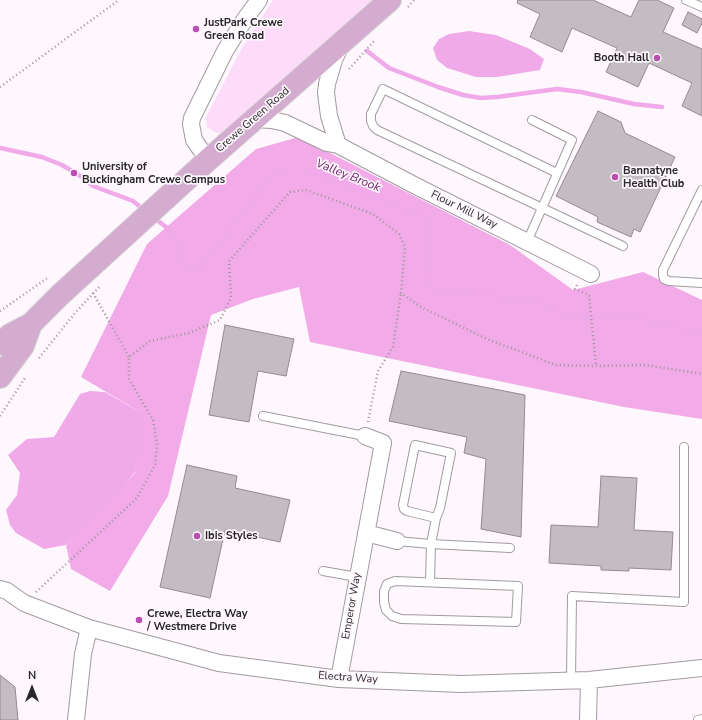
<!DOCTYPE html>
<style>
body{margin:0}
#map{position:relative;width:702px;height:720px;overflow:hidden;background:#fef7fd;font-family:"Nunito Sans",sans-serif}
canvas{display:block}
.north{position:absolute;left:12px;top:668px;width:40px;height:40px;-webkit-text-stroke:3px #fef7fd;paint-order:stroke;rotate:0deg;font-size:11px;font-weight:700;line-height:16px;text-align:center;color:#2a2729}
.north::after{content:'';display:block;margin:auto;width:14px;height:18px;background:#2a2729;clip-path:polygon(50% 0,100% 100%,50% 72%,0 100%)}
</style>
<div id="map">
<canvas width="702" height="720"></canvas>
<div class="north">N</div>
</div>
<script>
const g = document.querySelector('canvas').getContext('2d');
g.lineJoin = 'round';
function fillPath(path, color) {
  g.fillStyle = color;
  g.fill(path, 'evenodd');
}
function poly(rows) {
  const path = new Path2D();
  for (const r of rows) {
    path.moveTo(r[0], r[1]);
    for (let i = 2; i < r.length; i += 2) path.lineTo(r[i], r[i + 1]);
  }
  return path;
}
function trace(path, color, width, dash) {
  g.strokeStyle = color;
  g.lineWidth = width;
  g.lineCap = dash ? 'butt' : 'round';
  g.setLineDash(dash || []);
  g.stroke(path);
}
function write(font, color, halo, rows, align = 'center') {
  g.font = font + ' "Nunito Sans",sans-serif';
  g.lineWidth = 3.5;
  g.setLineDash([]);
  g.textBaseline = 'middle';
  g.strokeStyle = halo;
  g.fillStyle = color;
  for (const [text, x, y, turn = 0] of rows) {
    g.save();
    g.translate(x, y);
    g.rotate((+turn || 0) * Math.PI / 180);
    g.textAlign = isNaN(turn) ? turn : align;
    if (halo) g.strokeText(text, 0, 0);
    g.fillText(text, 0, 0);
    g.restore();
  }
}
fillPath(poly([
 [273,0,381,0,221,134,215,132,207,127,206,117,242,48]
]), '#fedbf9');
fillPath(poly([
 [299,137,510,245,573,290,643,272,702,300,702,419,624,407,310,342,299,287,253,299,211,315,168,496,110,591,71,569,66,545,135,473,140,412,81,377,147,244,256,149]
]), '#f2aae9');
fillPath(poly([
 [469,31,496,35,530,49,544,59,540,70,497,77,476,77,447,68,437,60,433,48,439,39,449,34],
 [90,391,105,392,140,412,142,439,135,472,116,495,66,545,44,549,16,533,10,525,6,510,17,495,20,473,8,455,27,439,54,437,80,394]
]), '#f1aae9');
trace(poly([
 [367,51,389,68,438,87,463,95,481,98,497,97,557,89,581,92,634,104,662,107],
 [0,148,42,157,62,165,84,178,93,186,133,201,144,210],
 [153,217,166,227,176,239,184,265,190,268,197,268,204,264,273,173,283,169,292,168,303,168,424,217,428,224,430,235,424,277,426,284,432,288,443,293,484,295,526,299,537,302,572,319,623,315,702,333]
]), '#f1aae9', 4.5);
const building = poly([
 [518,0,593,0,631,17,639,0,657,0,674,8,663,32,702,49,702,116,682,106,692,83,649,63,638,87,606,72,617,48,572,28,562,52,530,37,540,14,517,3,518,0],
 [688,12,702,19,702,23,697,33,682,25,688,12],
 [598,111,621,122,625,133,675,157,640,232,634,229,631,237,597,222,598,217,556,196,598,111],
 [225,325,294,339,286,376,258,371,249,422,209,415,225,325],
 [401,371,525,395,521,537,481,529,486,459,464,453,467,437,389,421,401,371],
 [187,465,237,476,235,488,290,500,280,542,225,530,210,598,160,587,187,465],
 [601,476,637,478,634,530,673,532,671,570,629,568,629,571,601,570,601,566,549,563,551,525,598,527,601,476],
 [0,675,15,687,18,720,0,720,0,675]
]);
fillPath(building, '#c3bcc2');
trace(building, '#928c91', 1);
const lane = poly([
 [686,0,702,7],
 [557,173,383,89,371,114,371,121,373,126,377,130,623,246],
 [702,190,663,270,663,275,664,279,669,281,702,283],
 [527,242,572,140,532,120],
 [263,416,365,436],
 [397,541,431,544,510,548],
 [323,571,357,577],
 [395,581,518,586,516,622,401,619,392,616,386,610,384,602,384,591,387,584,395,581],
 [430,582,431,544,436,518,440,508,451,453,415,445,403,505,404,509,407,511,436,518],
 [571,681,572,596,684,602,684,447],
 [698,720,702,719]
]);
const street = poly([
 [253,119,272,120,285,123,327,143,338,145,414,185,591,274],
 [338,145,329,116,326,93,327,84,334,60,341,45],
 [208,160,194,140,191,124,192,118,225,51,245,19,259,0],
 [366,533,397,541],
 [0,589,7,591,24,603,89,628,219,663,339,679,461,684,589,680,702,668],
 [339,679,383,443,365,436],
 [76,720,83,654,89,628],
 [588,720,589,680]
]);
const primary = poly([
 [0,344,10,335,31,324,61,294,208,160,390,0],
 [0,377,23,346,31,324]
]);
trace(lane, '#a19ba0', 10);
trace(street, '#a19ba0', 18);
trace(primary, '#d9d8d8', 24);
trace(poly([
 [408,7,414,0],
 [349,69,375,40],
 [0,87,119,0],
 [577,285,575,289,589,295,596,366],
 [93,293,129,357],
 [0,311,49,277],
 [39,358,75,313,101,285],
 [0,416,25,378],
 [368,422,378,371,393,347,401,293],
 [36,592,137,498,155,465,157,444,153,420,129,379,129,357,150,341,189,333,220,320,231,298,229,261,290,192,306,190,373,214,399,234,405,247,401,293,421,307,487,339,556,365,596,366,646,365,702,374]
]), '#9c979b', 2.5, [1, 3]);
trace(lane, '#fff', 8);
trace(street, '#fff', 16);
trace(primary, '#d4acd0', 22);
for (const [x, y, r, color] of [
 [196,29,4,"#b94fb1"],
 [657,58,4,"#b94fb1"],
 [74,173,4,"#b94fb1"],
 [615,177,4,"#b94fb1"],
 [197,536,4,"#b94fb1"],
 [139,620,4,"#b94fb1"]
]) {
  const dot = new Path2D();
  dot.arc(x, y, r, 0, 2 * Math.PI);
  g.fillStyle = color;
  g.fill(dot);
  trace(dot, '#fef7fd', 1.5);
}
write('bold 11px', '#2a2729', '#fef7fd', [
 ["JustPark Crewe",204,23],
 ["Green Road",204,36],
 ["Booth Hall",649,58,"right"],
 ["University of",82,167],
 ["Buckingham Crewe Campus",82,180],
 ["Bannatyne",623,171],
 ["Health Club",623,184],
 ["Ibis Styles",205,536],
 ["Crewe, Electra Way",147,614],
 ["/ Westmere Drive",147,627]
], 'left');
write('11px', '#2a2729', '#fef7fd', [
 ["Crewe Green Road",253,120,-41],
 ["Flour Mill Way",464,210,26],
 ["Emperor Way",352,606,-80],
 ["Electra Way",348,678,4]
]);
write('italic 12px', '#6e1d69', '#fef7fd', [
 ["Valley Brook",348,176,22]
]);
</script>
